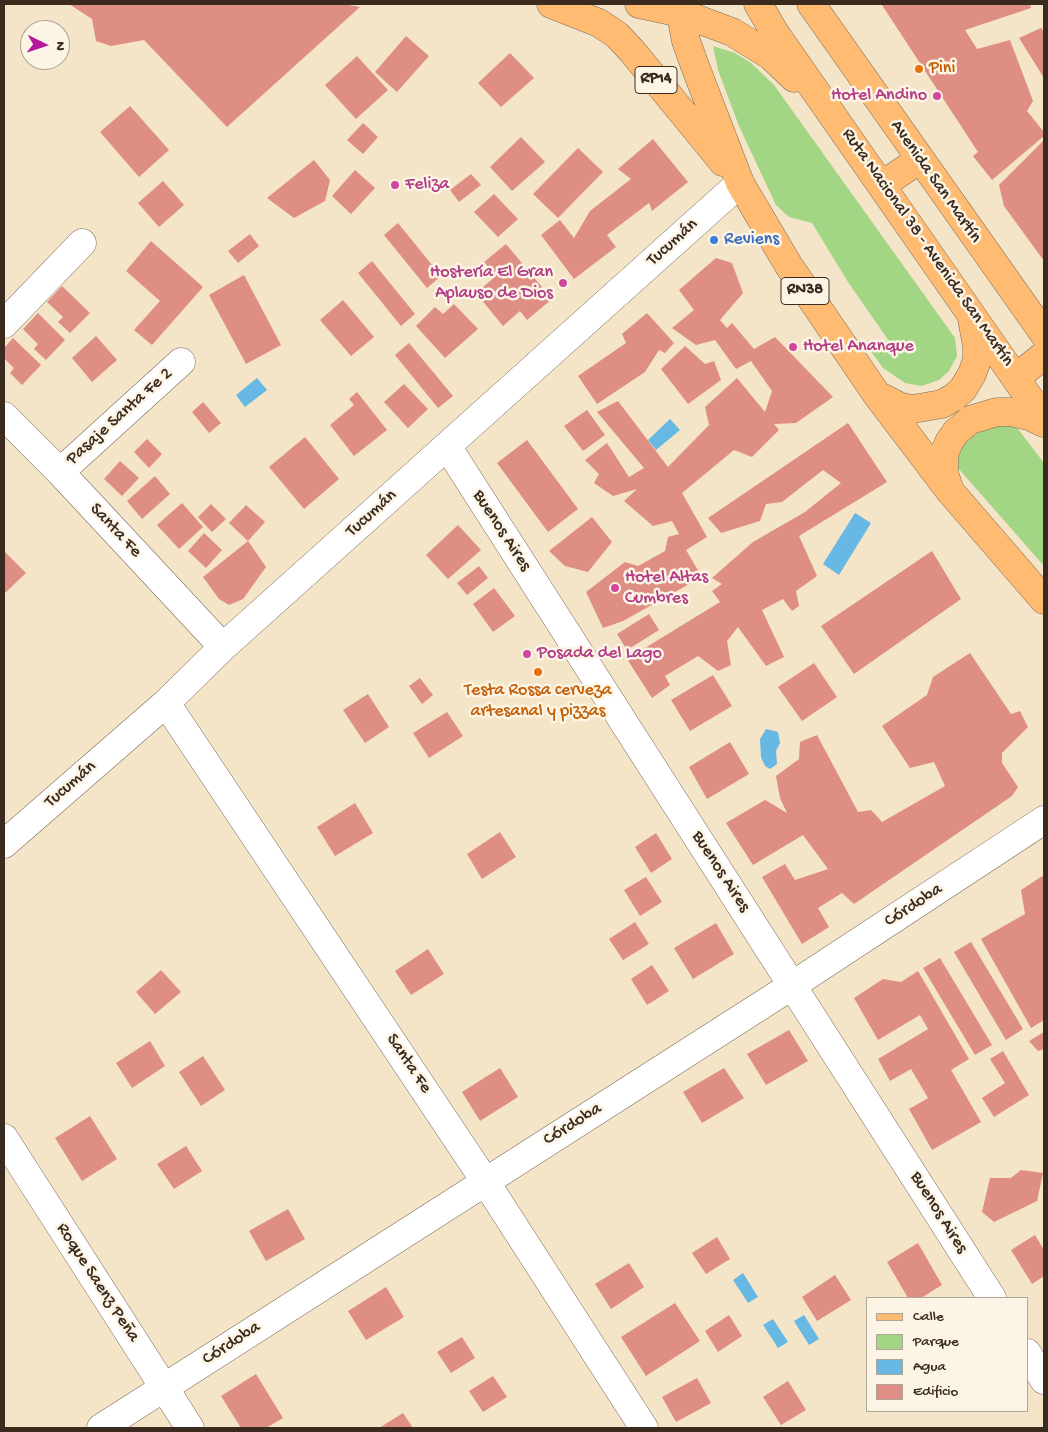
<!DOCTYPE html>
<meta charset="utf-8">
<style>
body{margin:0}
#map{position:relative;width:1048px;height:1432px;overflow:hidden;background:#f4e4c8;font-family:"Gochi Hand",sans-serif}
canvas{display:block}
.frame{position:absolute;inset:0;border:5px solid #3b2a1e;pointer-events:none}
.legend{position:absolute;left:866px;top:1297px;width:162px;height:115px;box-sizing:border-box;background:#fcf5e5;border:1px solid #afa495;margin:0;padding:6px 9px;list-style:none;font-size:15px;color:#3b2a1e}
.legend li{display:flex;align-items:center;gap:10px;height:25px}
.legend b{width:25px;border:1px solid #afa495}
.north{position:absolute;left:20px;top:20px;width:50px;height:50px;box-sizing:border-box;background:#fcf5e5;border:1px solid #afa495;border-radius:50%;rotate:94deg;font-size:14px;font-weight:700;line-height:20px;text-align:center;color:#3b2a1e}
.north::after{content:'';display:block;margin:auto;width:18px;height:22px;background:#b5179e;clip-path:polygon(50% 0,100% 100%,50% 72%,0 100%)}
</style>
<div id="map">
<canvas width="1048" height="1432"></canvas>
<div class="frame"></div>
<ul class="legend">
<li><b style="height:6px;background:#febb71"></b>Calle</li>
<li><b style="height:14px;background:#a2d584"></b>Parque</li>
<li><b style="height:14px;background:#67b8e2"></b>Agua</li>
<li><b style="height:14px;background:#df8e84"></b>Edificio</li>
</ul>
<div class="north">N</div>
</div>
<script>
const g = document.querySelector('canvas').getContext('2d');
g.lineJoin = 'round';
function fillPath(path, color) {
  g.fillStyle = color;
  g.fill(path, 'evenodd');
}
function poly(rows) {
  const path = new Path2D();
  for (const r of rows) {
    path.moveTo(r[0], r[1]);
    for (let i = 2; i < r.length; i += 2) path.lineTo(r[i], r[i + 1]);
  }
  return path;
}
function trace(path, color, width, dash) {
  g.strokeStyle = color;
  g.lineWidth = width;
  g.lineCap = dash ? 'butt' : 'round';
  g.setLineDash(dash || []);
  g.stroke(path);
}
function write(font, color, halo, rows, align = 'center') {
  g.font = font + ' "Gochi Hand",sans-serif';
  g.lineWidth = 5;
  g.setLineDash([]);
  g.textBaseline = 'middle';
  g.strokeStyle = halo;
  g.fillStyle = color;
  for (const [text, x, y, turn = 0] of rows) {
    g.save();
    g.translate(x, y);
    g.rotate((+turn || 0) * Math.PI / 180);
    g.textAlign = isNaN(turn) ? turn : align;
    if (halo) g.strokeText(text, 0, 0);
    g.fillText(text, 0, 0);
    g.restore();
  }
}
fillPath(poly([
 [713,46,735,53,751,63,774,85,955,338,957,356,949,371,939,380,922,386,905,383,883,368,865,343,889,341,848,282,812,223,789,217,776,205,739,126,718,70],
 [1005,424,1018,429,1044,463,1044,566,958,468,957,456,961,444,970,433]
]), '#a2d584');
fillPath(poly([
 [257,378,267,390,245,407,236,395],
 [670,419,680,430,656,450,648,440],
 [855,513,871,523,839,575,823,564],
 [766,729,778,732,780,743,776,751,777,764,770,769,765,766,761,757,760,739],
 [743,1273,758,1297,748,1303,733,1280],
 [804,1315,819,1339,809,1345,794,1321],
 [773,1319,788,1342,778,1348,763,1325]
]), '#67b8e2');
fillPath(poly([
 [69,4,343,4,360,7,227,127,144,40,111,46,96,41,92,19],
 [886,4,1030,4,1031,8,965,30,977,49,1010,40,1033,101,1027,111,1044,132,1044,136,992,180,973,156,978,152,882,5],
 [1041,28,1044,32,1044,78,1019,38],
 [406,36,429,56,397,92,375,72],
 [510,53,534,78,501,107,478,83],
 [357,56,388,90,356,119,325,85],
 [130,106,169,150,139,177,100,132],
 [363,123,378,137,363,154,347,140],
 [521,137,545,162,512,191,490,167],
 [653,139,688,182,652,211,649,203,607,235,616,247,574,279,541,235,560,220,574,238,590,211,631,179,618,169],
 [1044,140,1044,261,1004,206,999,185],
 [578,148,603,172,558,218,533,194],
 [314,160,330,180,325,201,294,218,267,198],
 [355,170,375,188,351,214,332,196],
 [471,174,481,185,459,202,450,190],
 [163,181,184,205,159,227,138,203],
 [494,194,518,219,498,237,474,212],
 [398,223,441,276,427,288,384,235],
 [250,234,259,246,238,263,228,251],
 [151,241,203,287,152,345,134,330,160,301,126,271],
 [506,244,552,299,527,320,520,311,503,326,476,293,496,276,484,262],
 [716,258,732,263,743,293,720,320,727,328,732,323,754,349,775,337,833,397,796,423,774,424,779,430,752,457,734,450,682,493,707,537,686,550,702,577,623,621,603,628,586,592,625,562,638,566,665,551,668,537,679,534,672,521,653,526,624,501,637,489,613,496,594,483,599,474,585,460,607,443,629,477,644,468,597,412,618,401,668,467,709,425,705,407,737,378,765,412,772,391,751,361,736,369,715,340,696,345,672,328,694,310,679,290],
 [372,261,415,314,401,326,358,273],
 [244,275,281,345,246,364,209,295],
 [62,286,90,313,70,333,58,322,63,317,47,302],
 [343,300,374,337,351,356,320,320],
 [454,304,478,329,445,358,416,326,435,307,443,314],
 [38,313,65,340,46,360,34,349,38,344,23,329],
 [647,313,674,343,665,353,659,350,645,372,597,404,578,376,626,343,622,334],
 [96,336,117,360,92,382,72,358],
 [13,338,41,365,22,385,10,373,14,368,4,358,4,348],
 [409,343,453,396,438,408,395,355],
 [685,346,705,364,714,361,721,380,688,404,661,369],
 [404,384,428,409,408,428,384,402],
 [357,392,387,430,354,456,330,425,354,405,349,399],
 [203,402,221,423,209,433,192,412],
 [587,410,605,435,583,451,564,426],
 [848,423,887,482,799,536,817,576,796,591,799,606,792,611,783,599,762,610,784,657,766,666,738,627,727,641,731,665,718,671,698,656,665,676,670,685,652,698,627,659,720,602,712,591,722,584,712,578,753,542,805,512,841,483,823,470,782,502,766,504,760,521,721,533,708,518],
 [305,437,339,479,304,509,269,467],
 [147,439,162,454,149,468,134,452],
 [527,440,578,509,548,532,497,463],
 [120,461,139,478,122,496,104,479],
 [155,476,170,494,142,519,127,501],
 [182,503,203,527,179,549,157,525],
 [211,504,226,519,212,532,198,517],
 [246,505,265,522,248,541,229,523],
 [592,517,612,542,588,572,565,566,549,551],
 [458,525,481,550,448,579,426,555],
 [204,533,222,550,206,568,188,551],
 [248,541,266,567,243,599,229,605,219,599,203,577],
 [932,551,961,599,854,674,821,626],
 [5,552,26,573,4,594,4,553],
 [479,566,488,578,467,595,457,583],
 [494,588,515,616,493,632,473,604],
 [649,614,659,630,627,650,617,634],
 [970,653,1011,714,1020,711,1028,727,1002,753,1002,763,1018,787,1012,796,854,904,842,893,818,908,829,927,802,944,762,877,785,864,795,880,828,869,803,835,753,865,726,823,765,800,787,813,780,798,776,776,799,759,800,742,817,735,858,812,871,810,882,822,945,786,934,762,910,768,882,726,927,695,933,677],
 [814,663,837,697,802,721,778,687],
 [713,675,732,706,690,731,671,700],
 [420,678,433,695,422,704,409,686],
 [368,694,389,727,365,743,343,710],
 [447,712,463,736,429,758,413,733],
 [730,742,749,774,707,799,689,767],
 [355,803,373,833,335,856,317,827],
 [500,832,516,857,482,879,467,854],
 [656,833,672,859,651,873,635,847],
 [1044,875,1044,1020,1031,1028,981,939,1025,914,1021,890],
 [646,877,662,902,640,916,624,890],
 [635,922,649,944,623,960,609,939],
 [716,923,734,954,693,979,674,948],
 [971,942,1023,1029,1006,1040,954,952],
 [428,949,444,974,411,995,395,971],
 [940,958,992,1045,975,1055,923,968],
 [652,965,669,991,647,1005,631,979],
 [161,970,181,992,155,1014,136,992],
 [918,971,969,1059,951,1070,981,1122,932,1150,909,1109,928,1098,911,1069,890,1081,878,1059,928,1029,920,1015,878,1040,854,998,883,979,901,982],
 [789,1030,808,1061,766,1085,747,1054],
 [1044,1032,1044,1049,1038,1051,1029,1041],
 [150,1041,165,1066,132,1088,116,1063],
 [1003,1051,1029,1095,994,1117,982,1098,1005,1083,990,1059],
 [203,1056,225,1090,201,1106,179,1072],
 [500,1068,518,1097,480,1121,462,1092],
 [724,1068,744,1098,702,1123,683,1092],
 [90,1116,117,1159,82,1181,55,1138],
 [186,1146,202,1171,174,1189,157,1164],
 [1021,1170,1043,1173,1037,1201,994,1222,982,1212,990,1178,1011,1178],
 [288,1209,305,1239,266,1261,249,1231],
 [1035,1235,1044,1250,1044,1276,1032,1284,1011,1250],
 [717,1237,730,1259,706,1274,692,1253],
 [918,1243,942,1285,921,1298,908,1298,887,1262],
 [629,1263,644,1287,611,1309,595,1284],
 [835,1275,851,1300,817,1321,802,1297],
 [386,1287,404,1317,366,1340,348,1311],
 [675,1303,700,1341,646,1376,621,1337],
 [729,1315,742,1336,718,1352,705,1331],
 [462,1337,475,1358,451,1373,437,1352],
 [256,1374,283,1418,266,1428,241,1428,221,1396],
 [493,1376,507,1397,483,1412,469,1391],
 [697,1378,711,1403,676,1422,662,1397],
 [788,1381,806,1410,781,1425,763,1397],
 [403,1413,413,1428,379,1428]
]), '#df8e84');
const minor = poly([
 [4,324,82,243],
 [4,416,60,472,223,647],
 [447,446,992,1298],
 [60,472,181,362],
 [166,703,485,1181,644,1428],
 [4,844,166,703,223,647,740,183],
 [4,1138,190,1428],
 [1027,1353,1044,1380],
 [101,1428,793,985,1044,820]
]);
const major = poly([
 [551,4,599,23,617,35,632,51,723,162],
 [639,4,681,13,732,32,771,56,794,78],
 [679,4,686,41,695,66,740,183,789,266,877,395,949,490,1044,600],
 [758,4,775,33,1044,419],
 [811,4,1044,334],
 [882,185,919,160],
 [1016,378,1044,355],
 [877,395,901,407,913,409,942,404,954,397,963,389,972,374,977,360,977,346,972,319],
 [949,488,944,473,944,454,949,442,956,432,970,420,997,412,1011,412,1029,416,1044,423]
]);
trace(minor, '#7c6b5a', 29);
trace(major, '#7c6b5a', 29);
trace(minor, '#fff', 28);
trace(major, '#febb71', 28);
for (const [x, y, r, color] of [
 [919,69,5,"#e8710a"],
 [937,96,5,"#d1479c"],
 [395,185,5,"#d1479c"],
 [714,240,5,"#3f7fe0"],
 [563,283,5,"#d1479c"],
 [793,347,5,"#d1479c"],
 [615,588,5,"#d1479c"],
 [527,654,5,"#d1479c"],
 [538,672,5,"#e8710a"]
]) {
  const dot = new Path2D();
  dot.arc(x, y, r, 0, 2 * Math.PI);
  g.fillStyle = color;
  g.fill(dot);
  trace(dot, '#fcf5e5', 2);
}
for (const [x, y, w] of [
 [656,80,42],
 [805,291,48]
]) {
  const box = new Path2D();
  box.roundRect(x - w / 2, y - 13.5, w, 27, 4);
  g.fillStyle = '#fcf5e5';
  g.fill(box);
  trace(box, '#3b2a1e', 1);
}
write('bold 16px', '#3b2a1e', null, [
 ["RP14",656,80],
 ["RN38",805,291]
]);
write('18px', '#c56008', '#fcf5e5', [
 ["Pini",929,69],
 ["Testa Rossa cerveza",538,691,"center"],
 ["artesanal y pizzas",538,712,"center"]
], 'left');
write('18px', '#b23c85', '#fcf5e5', [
 ["Hotel Andino",927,96,"right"],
 ["Feliza",405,185],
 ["Hostería El Gran",553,273,"right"],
 ["Aplauso de Dios",553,294,"right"],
 ["Hotel Ananque",803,347],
 ["Hotel Altas",625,578],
 ["Cumbres",625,599],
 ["Posada del Lago",537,654]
], 'left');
write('18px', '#3b2a1e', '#fcf5e5', [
 ["Avenida San Martín",935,182,55],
 ["Tucumán",673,243,-42],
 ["Ruta Nacional 38 - Avenida San Martín",927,248,55],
 ["Pasaje Santa Fe 2",120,417,-42],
 ["Tucumán",372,514,-42],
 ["Santa Fe",115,531,47],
 ["Buenos Aires",501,531,57],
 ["Tucumán",71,785,-41],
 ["Buenos Aires",720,872,57],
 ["Córdoba",914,906,-33],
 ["Santa Fe",408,1064,56],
 ["Córdoba",573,1125,-32],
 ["Buenos Aires",938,1213,58],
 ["Roque Saenz Peña",97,1283,57],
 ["Córdoba",232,1344,-33]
]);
write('18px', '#366cbe', '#fcf5e5', [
 ["Reviens",724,240]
], 'left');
</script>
